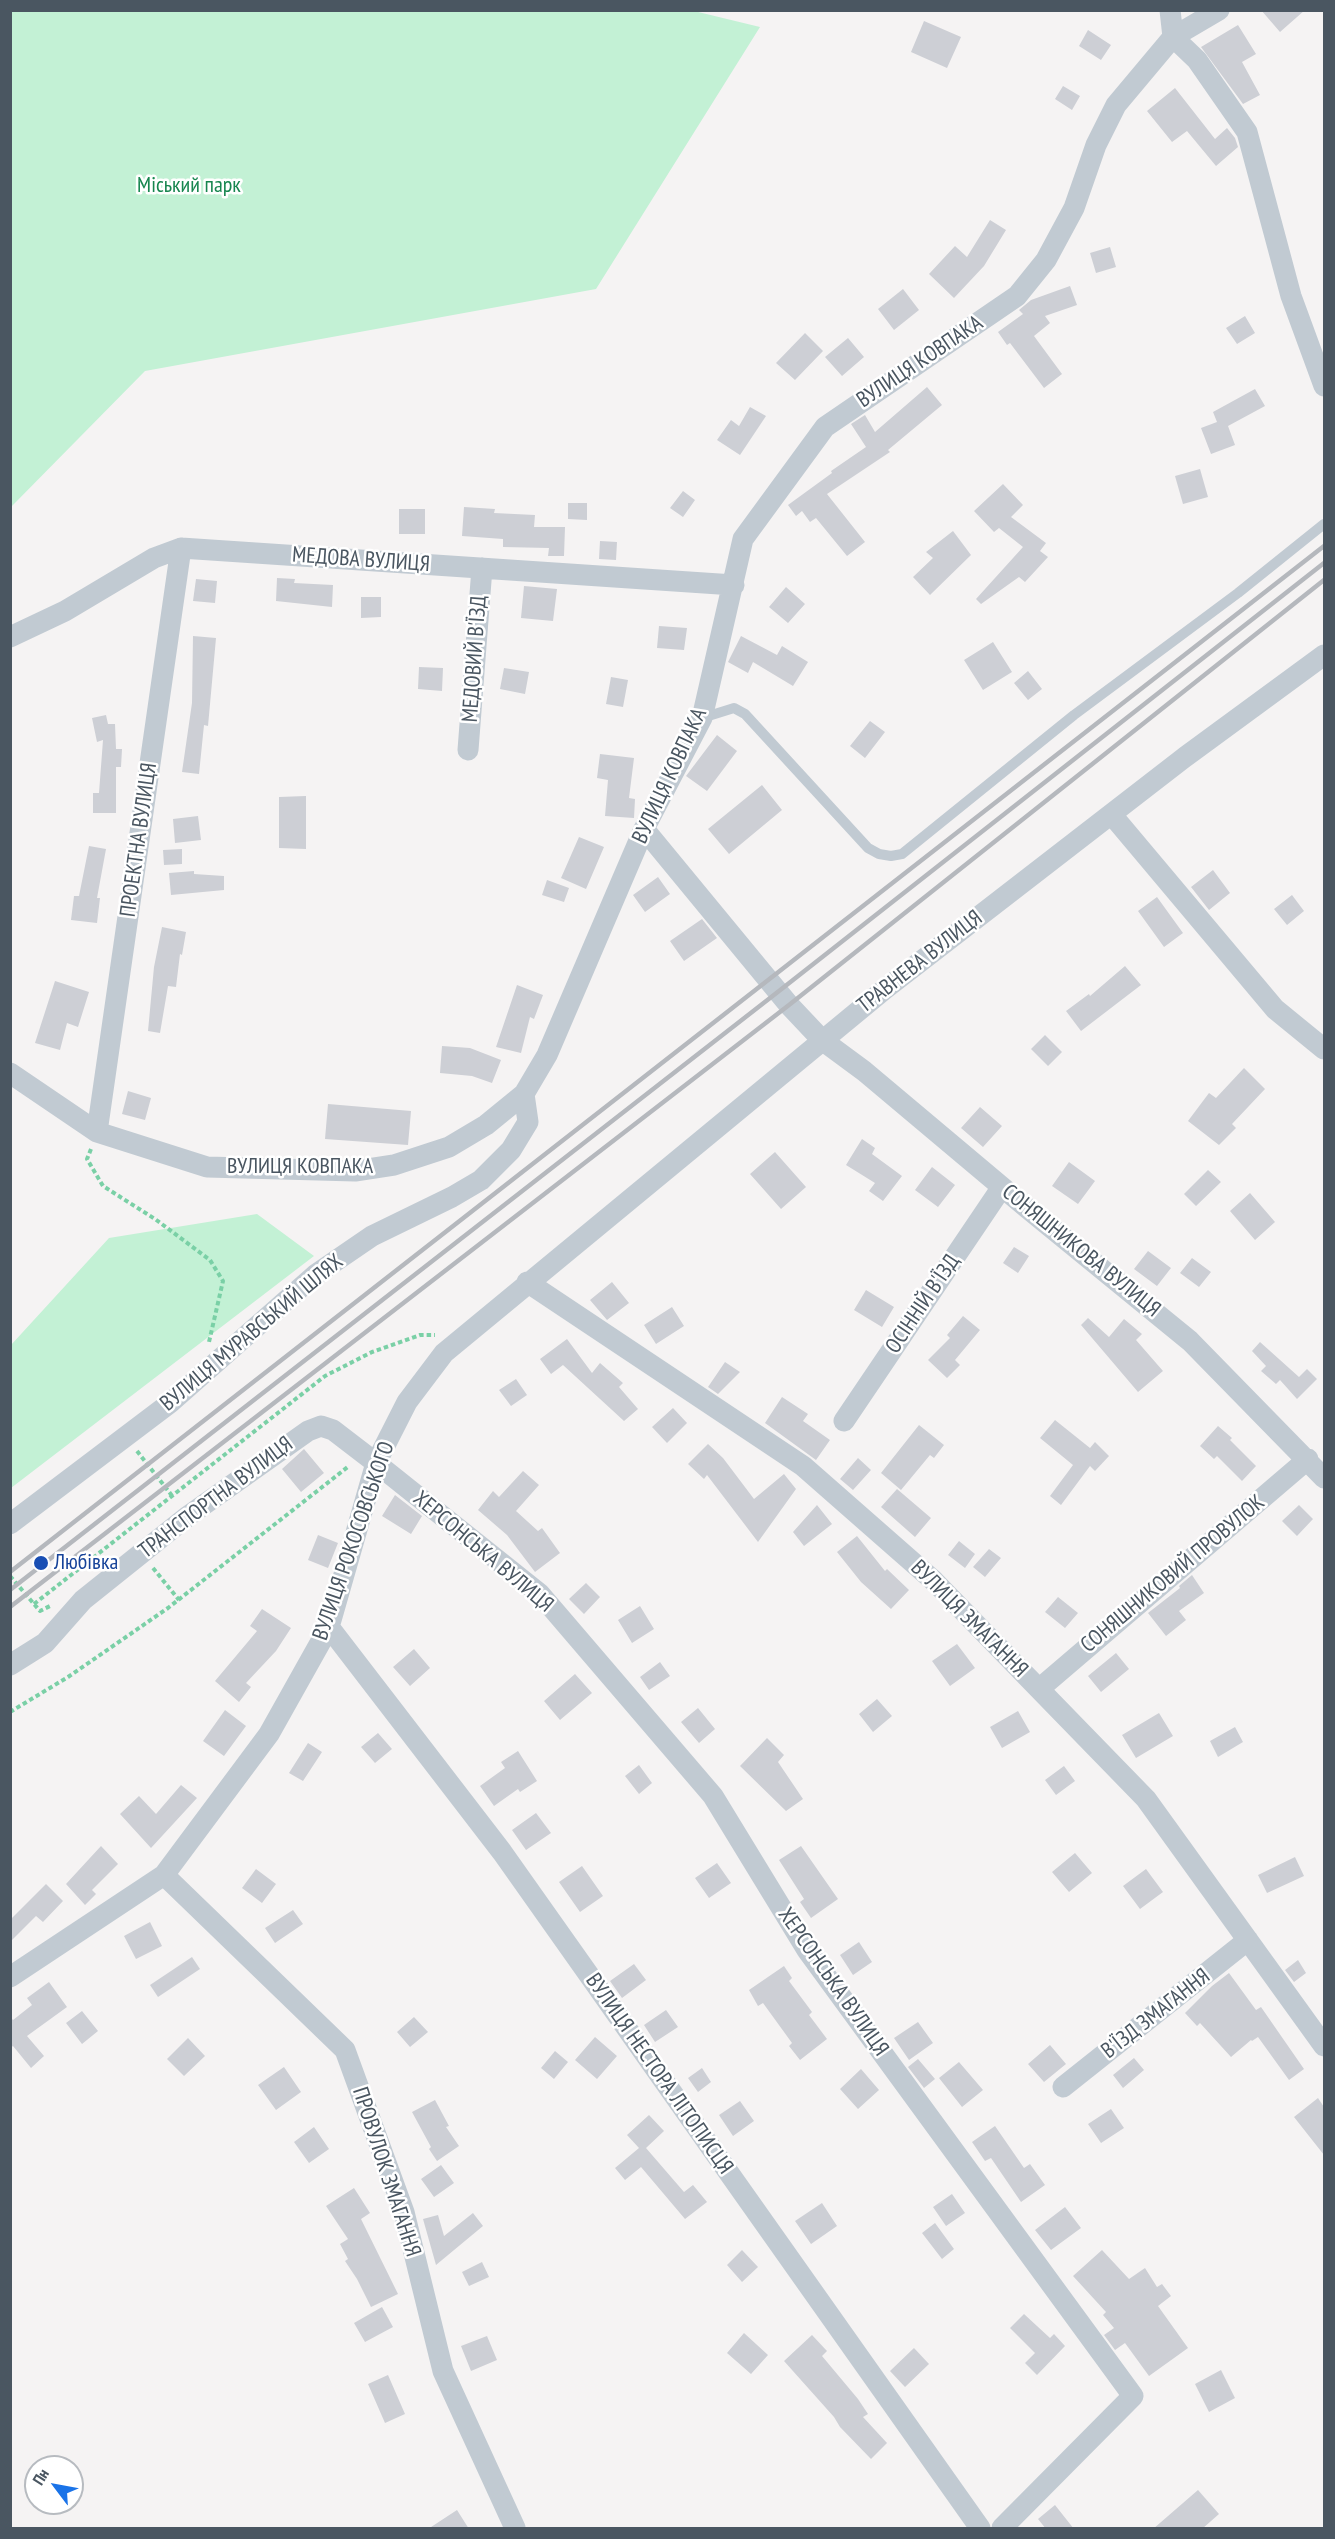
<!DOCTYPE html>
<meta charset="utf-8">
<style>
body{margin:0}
#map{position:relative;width:1335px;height:2539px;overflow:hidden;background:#f5f3f3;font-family:"PT Sans Narrow",sans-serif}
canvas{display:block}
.frame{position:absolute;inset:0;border:12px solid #4a5661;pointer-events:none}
.north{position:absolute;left:24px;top:2455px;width:60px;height:60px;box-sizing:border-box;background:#fff;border:2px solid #b7bbc0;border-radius:50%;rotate:302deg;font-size:16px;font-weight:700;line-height:24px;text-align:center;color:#4a5661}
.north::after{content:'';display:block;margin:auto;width:21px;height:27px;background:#1a73e8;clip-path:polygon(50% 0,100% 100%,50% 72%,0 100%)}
</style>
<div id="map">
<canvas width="1335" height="2539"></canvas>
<div class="frame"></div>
<div class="north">Пн</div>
</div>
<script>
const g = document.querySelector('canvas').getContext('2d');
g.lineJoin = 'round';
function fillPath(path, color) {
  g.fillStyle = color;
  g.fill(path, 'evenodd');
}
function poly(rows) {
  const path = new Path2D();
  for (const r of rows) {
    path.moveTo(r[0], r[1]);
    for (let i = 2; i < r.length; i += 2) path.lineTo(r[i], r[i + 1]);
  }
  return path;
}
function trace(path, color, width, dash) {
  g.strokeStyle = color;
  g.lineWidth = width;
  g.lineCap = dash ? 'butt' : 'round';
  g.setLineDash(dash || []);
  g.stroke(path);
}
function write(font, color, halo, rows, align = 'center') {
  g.font = font + ' "PT Sans Narrow",sans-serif';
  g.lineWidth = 5;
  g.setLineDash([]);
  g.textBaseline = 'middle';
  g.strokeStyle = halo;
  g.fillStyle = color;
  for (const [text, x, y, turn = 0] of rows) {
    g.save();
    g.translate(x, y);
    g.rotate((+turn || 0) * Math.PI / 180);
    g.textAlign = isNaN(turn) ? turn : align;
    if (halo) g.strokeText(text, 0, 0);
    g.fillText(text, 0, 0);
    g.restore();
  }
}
fillPath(poly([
 [694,11,760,27,596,289,145,371,11,507,11,11],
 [257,1214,314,1256,11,1488,11,1345,109,1238]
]), '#c3f1d5');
fillPath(poly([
 [1261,10,1305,10,1280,32],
 [924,21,961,37,947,68,911,52],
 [1238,25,1256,54,1242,62,1260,95,1243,104,1201,47],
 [1088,30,1111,45,1101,60,1079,46],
 [1063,86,1080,96,1072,110,1055,99],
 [1175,88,1215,139,1227,128,1235,138,1238,147,1216,166,1187,131,1172,142,1147,111],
 [990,220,1006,230,984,266,954,298,929,274,955,246,967,257],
 [1110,247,1116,267,1096,273,1090,253],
 [1070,286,1077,305,1045,316,1050,323,1034,336,1062,374,1044,388,1010,343,1007,345,998,332,1023,314,1019,310,1031,300],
 [903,289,919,310,894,330,878,309],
 [1245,316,1255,333,1237,344,1226,328],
 [805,333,823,351,795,380,776,363],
 [848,338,864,357,842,376,825,357],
 [927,387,942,405,888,450,890,452,827,494,865,542,847,556,816,518,810,522,802,511,796,516,788,505,832,473,831,471,866,447,851,424,865,415,875,432],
 [1255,389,1265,406,1228,426,1235,445,1211,454,1201,428,1217,422,1213,412],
 [750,407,766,416,740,455,717,440,731,420,739,426],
 [1200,469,1208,497,1183,504,1175,476],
 [1003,484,1023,505,1011,517,1046,543,1040,551,1048,557,1025,582,1019,577,981,604,976,599,1023,547,999,528,994,532,974,511],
 [683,491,695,500,683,517,670,508],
 [568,503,587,503,587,520,568,519],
 [464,507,495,509,494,513,535,515,534,527,565,527,564,556,548,556,549,548,503,547,503,539,462,536],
 [399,509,425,509,425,534,399,534],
 [953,531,971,555,930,595,913,577,933,558,926,552],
 [600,541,617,542,616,560,599,559],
 [277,578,295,579,294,583,333,585,332,607,276,601],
 [196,579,217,581,215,603,193,601],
 [524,586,557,589,553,621,521,618],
 [786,587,805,604,788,623,769,607],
 [361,597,381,597,381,617,361,618],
 [659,626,687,628,684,650,657,648],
 [193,636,216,638,208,726,204,725,199,774,182,772,192,703],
 [741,636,777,655,782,646,808,662,793,686,753,662,748,673,728,662],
 [993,642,1012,672,983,690,964,660],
 [419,667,443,668,442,691,418,689],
 [504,668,529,672,525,694,500,689],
 [1028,671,1042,689,1028,700,1014,683],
 [611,677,628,680,623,707,606,704],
 [106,715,108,724,115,724,116,749,122,749,121,767,116,767,116,813,93,813,93,793,99,793,103,740,97,742,92,718],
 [870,721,885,732,865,758,850,746],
 [717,735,737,751,707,791,686,776],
 [600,754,634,758,629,798,635,799,634,818,605,816,608,780,597,778],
 [762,785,782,810,729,854,708,829],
 [306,796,306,849,279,848,279,797],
 [198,816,201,840,175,843,173,819],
 [579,837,604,847,586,889,561,878],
 [89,846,106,849,97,898,100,898,97,923,71,920,74,896,79,896],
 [182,849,182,864,164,865,163,850],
 [1213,870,1230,893,1209,910,1191,887],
 [194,871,194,874,224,876,224,890,171,895,169,873],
 [658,877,670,894,645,912,633,895],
 [547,880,569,888,564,902,542,895],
 [1292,895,1304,911,1287,925,1274,909],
 [1157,897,1183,933,1164,947,1138,911],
 [702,919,717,938,684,961,670,941],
 [162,927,186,932,182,955,180,954,176,987,168,986,160,1033,148,1031,154,967],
 [1125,966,1141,985,1081,1031,1066,1011,1089,994,1090,996],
 [55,981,89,992,78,1027,67,1023,60,1050,35,1043],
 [517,985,543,995,534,1019,530,1017,521,1053,496,1047],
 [1045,1035,1062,1052,1048,1066,1031,1049],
 [442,1046,470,1048,501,1060,492,1083,472,1076,440,1073],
 [1244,1068,1265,1089,1232,1124,1236,1128,1219,1145,1188,1121,1209,1093,1216,1098],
 [128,1091,151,1098,145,1120,122,1114],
 [328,1104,411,1111,408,1145,325,1139],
 [980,1107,1002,1126,983,1147,961,1128],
 [862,1139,875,1148,872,1154,902,1176,883,1201,869,1191,875,1183,846,1165],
 [775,1152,806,1187,781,1209,750,1174],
 [1069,1162,1095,1181,1078,1204,1052,1186],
 [932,1167,955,1185,938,1207,915,1190],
 [1208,1170,1221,1182,1196,1206,1184,1194],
 [1250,1193,1275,1222,1255,1240,1230,1211],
 [1014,1247,1029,1256,1018,1273,1003,1263],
 [1148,1251,1171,1268,1157,1286,1134,1269],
 [1192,1258,1211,1272,1199,1287,1180,1273],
 [612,1282,629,1303,607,1320,590,1300],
 [866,1290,894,1307,882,1327,854,1310],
 [672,1307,684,1326,656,1344,644,1325],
 [963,1316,980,1330,955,1360,960,1365,947,1378,928,1360,950,1338,947,1335],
 [1088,1318,1109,1337,1124,1319,1142,1334,1136,1340,1163,1371,1138,1392,1081,1325],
 [567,1339,592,1373,600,1363,623,1383,619,1387,638,1409,624,1421,563,1365,551,1374,540,1359],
 [1260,1342,1299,1377,1307,1369,1317,1379,1297,1399,1280,1380,1276,1384,1261,1371,1266,1366,1252,1351],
 [725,1362,740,1372,718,1394,708,1387],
 [516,1379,527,1395,511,1406,499,1390],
 [782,1397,808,1414,803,1421,830,1440,816,1460,765,1423],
 [673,1408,687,1423,667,1443,652,1427],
 [1055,1420,1090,1448,1095,1442,1109,1456,1095,1471,1090,1466,1061,1505,1050,1496,1073,1465,1040,1438],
 [919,1425,944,1445,934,1458,930,1455,901,1490,881,1473],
 [1218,1426,1232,1438,1230,1440,1256,1466,1242,1481,1217,1456,1214,1459,1200,1446],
 [708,1444,723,1458,754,1499,784,1474,796,1489,758,1542,707,1475,704,1479,688,1464],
 [304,1449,324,1473,301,1492,282,1469],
 [858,1458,871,1470,853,1490,840,1479],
 [523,1471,539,1485,516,1511,538,1531,542,1528,560,1553,535,1572,507,1535,478,1510,493,1491,499,1497],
 [897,1489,931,1518,915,1537,881,1507],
 [395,1495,422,1516,411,1534,382,1516],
 [817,1505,832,1524,804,1546,793,1532],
 [1299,1505,1313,1519,1297,1536,1282,1521],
 [318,1535,338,1543,328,1568,308,1560],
 [857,1536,885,1571,887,1569,909,1590,891,1609,861,1582,837,1552],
 [959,1541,975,1554,965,1568,948,1555],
 [989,1549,1001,1558,985,1577,973,1567],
 [1192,1575,1204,1593,1179,1611,1186,1620,1166,1636,1148,1613,1180,1588,1179,1586],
 [586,1583,600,1597,584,1614,569,1599],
 [1058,1597,1078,1613,1065,1628,1045,1612],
 [640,1606,654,1629,632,1643,618,1620],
 [262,1609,291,1628,276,1651,246,1683,251,1687,239,1702,215,1681,257,1631,250,1626],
 [957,1644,975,1668,950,1686,932,1661],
 [414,1649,430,1668,410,1686,393,1667],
 [1116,1653,1129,1669,1101,1692,1088,1676],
 [660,1662,670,1676,649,1690,640,1677],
 [575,1674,592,1693,560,1720,544,1701],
 [877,1699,892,1716,873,1732,859,1714],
 [698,1708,715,1729,699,1743,681,1722],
 [225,1710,246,1726,224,1756,203,1741],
 [1018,1711,1030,1732,1002,1748,990,1727],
 [1159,1713,1173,1736,1136,1758,1122,1735],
 [1235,1727,1243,1742,1218,1757,1210,1741],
 [378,1733,392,1749,375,1763,361,1747],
 [767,1738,784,1755,778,1762,803,1799,786,1811,740,1766],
 [308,1743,322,1752,303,1781,289,1773],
 [518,1751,537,1781,520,1792,518,1789,494,1806,480,1786,505,1768,501,1762],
 [639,1765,652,1783,639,1794,625,1776],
 [1064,1766,1075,1781,1056,1795,1045,1780],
 [181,1785,197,1798,151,1848,120,1814,139,1796,156,1814],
 [536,1813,551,1833,526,1850,512,1830],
 [101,1846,118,1864,92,1890,96,1894,85,1905,66,1884],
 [801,1846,838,1899,811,1918,800,1902,804,1899,779,1860],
 [1075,1853,1092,1873,1069,1892,1052,1872],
 [1295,1857,1304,1876,1267,1893,1258,1875],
 [717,1863,731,1883,709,1898,695,1878],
 [582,1866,603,1896,580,1912,559,1882],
 [256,1869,276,1884,262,1903,242,1888],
 [1146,1869,1163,1892,1140,1909,1123,1886],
 [46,1884,63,1901,43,1922,36,1916,10,1942,10,1920],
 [293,1910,303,1924,275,1943,265,1928],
 [150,1922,162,1946,136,1959,124,1936],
 [859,1942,872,1962,853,1975,840,1955],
 [192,1957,200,1969,158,1997,150,1985],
 [1298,1960,1306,1973,1294,1982,1285,1970],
 [634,1964,646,1980,622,1998,610,1981],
 [784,1966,792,1978,789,1981,812,2012,809,2015,827,2039,800,2060,789,2046,792,2043,763,2003,758,2006,749,1990],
 [1229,1973,1256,2010,1261,2007,1304,2069,1289,2080,1258,2037,1252,2041,1251,2040,1231,2057,1200,2023,1197,2026,1185,2013,1212,1986],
 [49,1982,67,2007,27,2036,44,2056,31,2068,13,2046,10,2048,10,2017,13,2020,32,2005,27,1998],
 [666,2010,678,2027,655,2042,644,2025],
 [82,2011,98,2031,82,2044,66,2023],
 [414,2017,428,2032,410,2047,397,2032],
 [918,2022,933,2043,909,2060,894,2038],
 [595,2037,617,2056,597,2079,575,2060],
 [188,2038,205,2056,184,2076,167,2059],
 [1050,2045,1066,2064,1044,2082,1028,2064],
 [555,2051,568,2062,554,2079,541,2068],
 [1134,2058,1144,2070,1123,2088,1113,2075],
 [918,2059,935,2079,924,2088,908,2067],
 [959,2062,983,2090,962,2107,939,2078],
 [284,2067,301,2092,276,2110,258,2085],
 [702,2068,711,2082,698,2092,688,2078],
 [861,2069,879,2090,858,2109,840,2089],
 [1318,2098,1324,2107,1324,2155,1294,2117],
 [435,2100,449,2126,446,2127,459,2146,437,2161,429,2149,431,2147,412,2112],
 [740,2101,754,2121,733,2136,719,2115],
 [1111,2109,1124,2128,1101,2143,1088,2124],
 [649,2115,664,2131,646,2148,684,2192,693,2185,707,2202,685,2219,641,2167,625,2180,615,2168,639,2148,627,2135],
 [995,2126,1024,2168,1030,2164,1045,2185,1021,2202,991,2158,985,2161,972,2142],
 [314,2127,329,2149,309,2163,294,2142],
 [441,2165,454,2183,434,2197,421,2179],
 [354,2188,370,2213,361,2219,398,2294,371,2307,357,2279,345,2261,348,2259,340,2244,348,2239,326,2206],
 [952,2194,965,2213,946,2226,933,2207],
 [822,2203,837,2226,811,2244,795,2221],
 [1065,2207,1081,2228,1051,2250,1035,2230],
 [473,2213,483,2226,436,2265,423,2219,438,2215,444,2236],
 [935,2223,954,2249,942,2259,922,2233],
 [742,2250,758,2267,742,2282,727,2265],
 [1102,2250,1129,2279,1145,2268,1157,2287,1162,2284,1171,2296,1158,2306,1188,2348,1149,2376,1125,2343,1115,2350,1104,2335,1114,2328,1103,2315,1106,2312,1073,2276],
 [482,2262,489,2277,469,2286,462,2272],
 [382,2307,393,2327,365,2342,354,2323],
 [1024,2314,1050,2338,1054,2334,1065,2346,1037,2375,1025,2363,1035,2353,1010,2328],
 [744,2333,768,2355,751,2374,727,2353],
 [812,2335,827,2351,822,2356,858,2399,868,2414,863,2417,887,2443,871,2459,840,2427,834,2417,784,2361],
 [487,2336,497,2360,471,2371,461,2346],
 [914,2348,929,2364,905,2387,890,2371],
 [1221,2370,1235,2398,1209,2412,1195,2384],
 [388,2375,405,2414,385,2423,368,2384],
 [1198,2490,1219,2514,1202,2529,1153,2529],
 [1055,2505,1074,2529,1046,2529,1038,2519],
 [457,2510,469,2529,428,2529]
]), '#cdcfd5');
trace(poly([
 [91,1149,87,1159,103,1186,155,1219,210,1260,223,1281,209,1342],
 [137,1451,173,1497],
 [153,1568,179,1600],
 [10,1576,40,1611,50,1606],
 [34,1604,325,1376,372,1352,420,1335,435,1335],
 [10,1712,68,1677,168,1608,349,1466]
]), '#7ad0a6', 4, [4.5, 3]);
trace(poly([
 [702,718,734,708,745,714,868,848,879,854,891,856,902,854,1074,715,1238,593,1324,524]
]), '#c1cad2', 10);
trace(poly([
 [1170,10,1173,37],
 [1173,37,1197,60,1247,132,1291,296,1324,386],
 [10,637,65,611,154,558,181,548,734,585],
 [468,750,482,568],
 [1112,815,1275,1009,1324,1049],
 [644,829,789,1005,822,1040,864,1071,1027,1208,1190,1341,1324,1478],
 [10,1073,97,1132,207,1167,355,1171,394,1165,449,1147,486,1125,524,1094,547,1055,644,829,702,718,743,539,825,427,1017,296,1046,260,1074,208,1096,145,1116,105,1173,37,1219,10],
 [97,1132,181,548],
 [527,1282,803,1466,934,1581,1146,1799,1324,2046],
 [844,1421,1002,1187],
 [10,1524,170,1403,315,1275,372,1236,452,1197,481,1180,511,1150,528,1122,524,1094],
 [329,1627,502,1852,980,2528],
 [10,1665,45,1643,83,1600,188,1516,308,1431,321,1426,333,1430,376,1463,540,1594,713,1796,807,1950,1133,2396,1002,2528],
 [1039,1689,1308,1459],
 [164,1875,345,2050,404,2212,443,2371,515,2528],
 [10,1977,164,1875,269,1734,329,1627,376,1463,407,1402,444,1353,885,989,1185,757,1324,655],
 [1063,2087,1248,1940]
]), '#c1cad2', 21);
trace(poly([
 [10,1572,1324,546],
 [10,1590,779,991,1324,563],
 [10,1607,789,1005,1324,580]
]), '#b5b8bd', 4.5);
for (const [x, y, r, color] of [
 [41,1563,8,"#1a4fb4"]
]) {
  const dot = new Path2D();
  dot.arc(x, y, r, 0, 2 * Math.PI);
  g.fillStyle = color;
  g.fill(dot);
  trace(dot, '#fff', 2);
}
write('22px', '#17864f', '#fff', [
 ["Міський парк",189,186]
]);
write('22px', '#4a5661', '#fff', [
 ["ВУЛИЦЯ КОВПАКА",920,362,-34],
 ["МЕДОВА ВУЛИЦЯ",361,560,4],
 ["МЕДОВИЙ В'ЇЗД",475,659,-86],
 ["ВУЛИЦЯ КОВПАКА",670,776,-65],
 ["ПРОЕКТНА ВУЛИЦЯ",139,840,-82],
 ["ТРАВНЕВА ВУЛИЦЯ",920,962,-38],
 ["ВУЛИЦЯ КОВПАКА",300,1167],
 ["СОНЯШНИКОВА ВУЛИЦЯ",1081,1251,39],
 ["ОСІННІЙ В'ЇЗД",923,1304,-56],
 ["ВУЛИЦЯ МУРАВСЬКИЙ ШЛЯХ",252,1333,-40],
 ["ТРАНСПОРТНА ВУЛИЦЯ",216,1498,-37],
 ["ВУЛИЦЯ РОКОСОВСЬКОГО",354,1541,-71],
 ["ХЕРСОНСЬКА ВУЛИЦЯ",483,1552,40],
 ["СОНЯШНИКОВИЙ ПРОВУЛОК",1173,1574,-40],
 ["ВУЛИЦЯ ЗМАГАННЯ",969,1619,45],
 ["ХЕРСОНСЬКА ВУЛИЦЯ",833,1982,55],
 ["В'ЇЗД ЗМАГАННЯ",1156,2014,-38],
 ["ВУЛИЦЯ НЕСТОРА ЛІТОПИСЦЯ",659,2074,55],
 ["ПРОВУЛОК ЗМАГАННЯ",386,2172,72]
]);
write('22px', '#164399', '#fff', [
 ["Любівка",54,1563]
], 'left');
</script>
